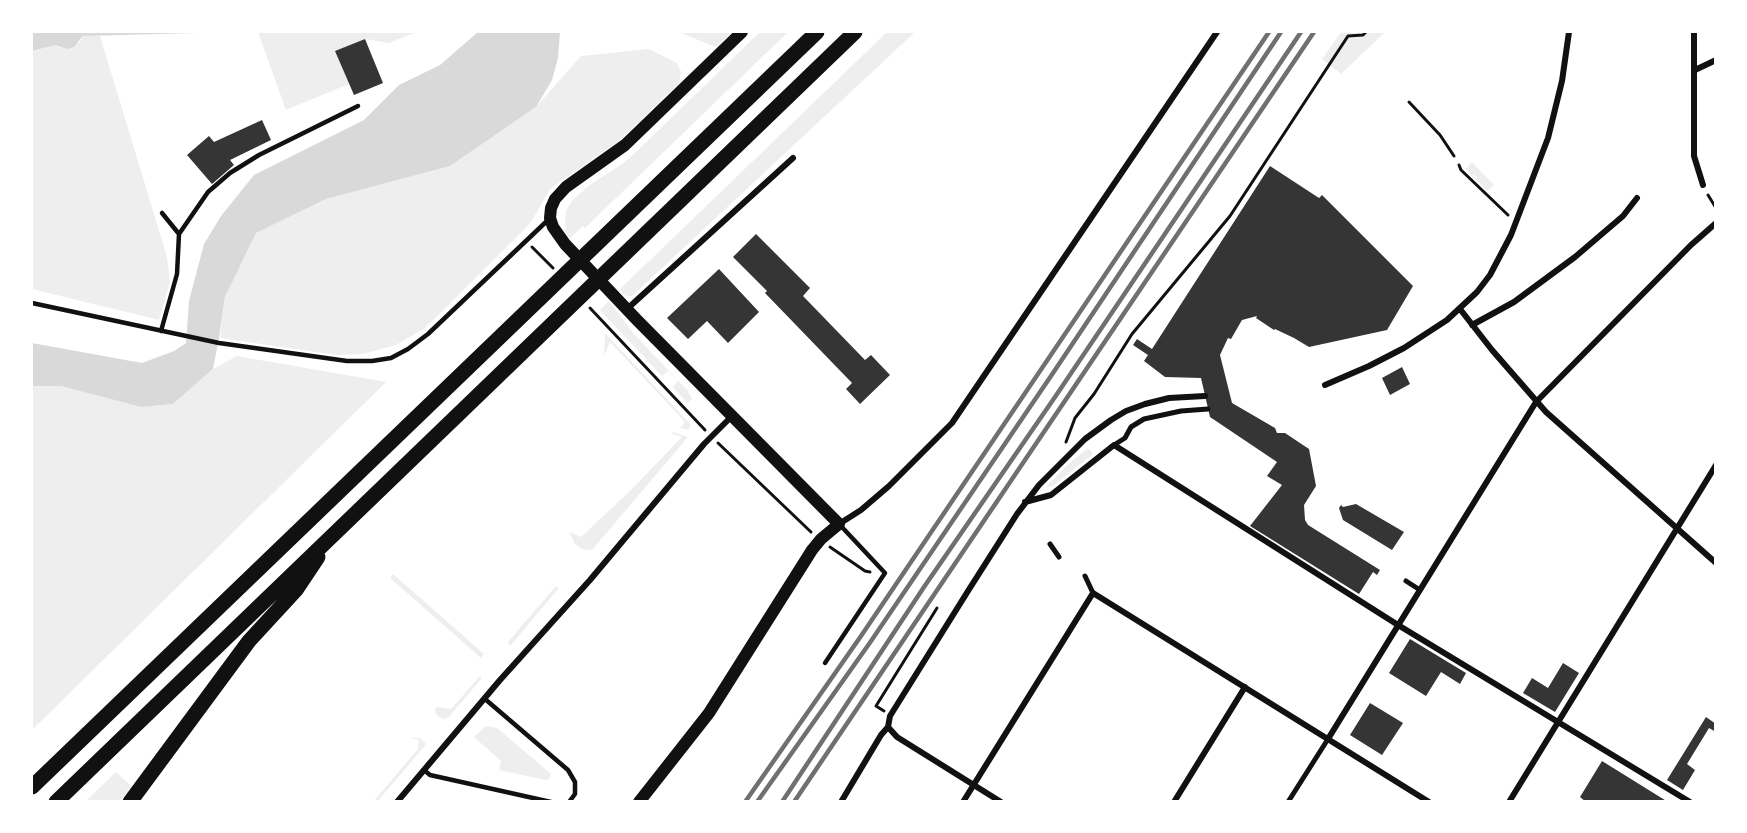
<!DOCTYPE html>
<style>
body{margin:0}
#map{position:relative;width:1747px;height:833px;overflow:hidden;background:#fff;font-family:"Alegreya Sans",sans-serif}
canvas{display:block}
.frame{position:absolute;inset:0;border:33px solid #fff;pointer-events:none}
</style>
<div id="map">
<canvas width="1747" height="833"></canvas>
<div class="frame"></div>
</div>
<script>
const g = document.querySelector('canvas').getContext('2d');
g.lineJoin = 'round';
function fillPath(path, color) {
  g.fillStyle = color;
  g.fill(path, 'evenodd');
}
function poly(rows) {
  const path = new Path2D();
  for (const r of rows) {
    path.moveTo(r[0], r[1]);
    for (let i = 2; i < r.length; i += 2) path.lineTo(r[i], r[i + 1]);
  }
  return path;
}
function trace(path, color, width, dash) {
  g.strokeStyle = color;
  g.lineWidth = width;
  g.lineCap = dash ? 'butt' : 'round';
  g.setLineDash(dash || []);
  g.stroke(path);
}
fillPath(poly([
 [258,32,416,32,389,43,365,39,336,51,349,84,286,110],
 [678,32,733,32,716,47],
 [760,32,788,32,585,228,583,226,569,239,563,232,566,229,565,221,566,211,572,201,588,186,622,164,637,151],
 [887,32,915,32,632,296,626,296,619,290],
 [1341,32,1385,32,1341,74,1322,59],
 [83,36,100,36,167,257,170,282,159,320,32,289,32,51,55,45,62,48,80,42],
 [649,49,677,63,681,72,679,83,620,140,550,189,534,217,526,228,425,328,396,345,363,354,336,355,220,338,225,297,256,233,326,199,450,166,536,107,581,56],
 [1472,162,1494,185,1487,191,1476,179,1477,177,1474,174,1472,176,1466,169],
 [609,301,633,333,687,390,692,399,687,403,673,387,678,381,668,371,662,376,600,310],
 [605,333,689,423,691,426,688,430,680,428,685,422,610,342,604,356],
 [237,356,386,382,32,730,32,386,61,386,141,407,173,404,213,369],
 [673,432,688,437,592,550,582,549,575,544,569,532,581,537,633,488,682,437,672,434],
 [1088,448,1093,454,1053,486,1046,487,1067,465],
 [393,574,484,654,481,658,390,578],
 [556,586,559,588,510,646,508,642],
 [480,676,482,678,448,718,444,719,439,717,435,713,436,707,451,709],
 [486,726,497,728,551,774,549,779,546,780,499,770,501,761,474,737],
 [410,738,420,738,426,744,378,801,374,801,418,749,419,740],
 [116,772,131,786,120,801,86,801]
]), '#eee');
fillPath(poly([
 [32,32,237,32,83,36,74,47,67,49,55,45,32,51],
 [478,32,560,32,558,58,552,80,536,107,450,166,326,199,256,233,225,297,219,338,213,369,173,404,141,407,61,386,32,386,32,343,142,363,174,351,186,343,189,301,204,244,221,216,254,175,364,120,399,85,440,65]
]), '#d9d9d9');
fillPath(poly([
 [365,39,383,83,354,95,335,51],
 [262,120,271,140,230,160,234,165,212,184,187,155,209,136,214,142],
 [1270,166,1319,198,1322,195,1413,286,1387,330,1309,347,1294,338,1275,329,1274,330,1256,318,1257,316,1242,320,1231,339,1228,338,1220,355,1232,403,1275,428,1277,433,1285,433,1309,449,1316,486,1304,505,1305,520,1308,525,1380,570,1377,575,1373,572,1359,594,1250,526,1282,485,1267,476,1277,462,1210,417,1201,378,1165,377,1144,361,1148,355,1133,345,1137,339,1152,349],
 [756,234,810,288,803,296,865,360,871,355,890,375,860,404,846,389,852,383,765,293,767,291,733,257],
 [719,269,759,312,728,343,707,321,688,339,667,318],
 [1402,367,1410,384,1390,395,1382,378],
 [1356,504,1404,532,1392,550,1343,520,1339,508,1341,505,1343,507],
 [1410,639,1466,673,1460,684,1441,672,1426,696,1389,673],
 [1563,663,1579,673,1555,712,1523,693,1532,678,1548,688],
 [1370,703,1403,723,1382,755,1350,735],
 [1706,717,1716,724,1716,732,1709,728,1687,764,1695,770,1683,790,1667,780],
 [1602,761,1668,802,1586,802,1580,797]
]), '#353535');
trace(poly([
 [1409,102,1440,135,1454,156],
 [1459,165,1461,170,1508,215],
 [1708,195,1716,208],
 [532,247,553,268],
 [590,308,705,430],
 [1066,442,1075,418,1094,394,1132,334,1230,216,1348,36,1363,35,1366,32],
 [718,443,811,532],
 [830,547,865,571,870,572],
 [884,711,876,706,937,608]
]), '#111', 3);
trace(poly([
 [162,213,179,234],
 [32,303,219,343,347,361,372,361,391,358,408,349,428,334,548,220],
 [161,331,177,274,179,234,208,192,230,173,259,155,358,106],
 [825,663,885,573,840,525],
 [485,699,568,770,575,782,575,794,569,802],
 [424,770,430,775,551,802]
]), '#111', 4.5);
trace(poly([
 [1114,445,1125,438,1131,427,1144,419,1181,411,1208,409],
 [1050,544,1059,557],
 [1085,576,1093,593],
 [1406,581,1420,590],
 [1288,802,1328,739]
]), '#111', 5);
trace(poly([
 [1694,32,1694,156,1703,185],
 [1695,70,1716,60],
 [627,309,793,158],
 [1460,309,1492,350,1546,412,1716,563],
 [1472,325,1514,302,1575,257,1623,216,1637,198],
 [1325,385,1369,366,1404,348,1447,320,1477,292,1490,275,1511,235,1548,138,1562,81,1569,32],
 [1025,502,1051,495,1114,445,1398,625,1690,802],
 [839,524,861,510,889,486,952,423,1217,32],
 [888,727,897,737,1001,802],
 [1328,739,1536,402,1691,245,1716,223],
 [397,802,500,680,590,580,704,444,732,416],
 [841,802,881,735,888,727,890,716,968,591,1017,514,1039,485,1085,439,1111,420,1126,411,1145,404,1169,398,1205,396],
 [963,802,1093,593,1429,802],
 [1174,802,1245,687],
 [1509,802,1716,465]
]), '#111', 6);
trace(poly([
 [639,802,709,713,812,550,821,539,839,524,637,320,565,244,553,227,550,218,551,208,555,199,566,187,625,145,742,32]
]), '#111', 12);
trace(poly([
 [32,787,817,32],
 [56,802,855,32],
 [130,802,249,641,296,590,318,557]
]), '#111', 15);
trace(poly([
 [745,802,861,636,1269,32],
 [757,802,869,644,1053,373,1281,32],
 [782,802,924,587,1055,397,1301,32],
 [794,802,1314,32]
]), '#707070', 4.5);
</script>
